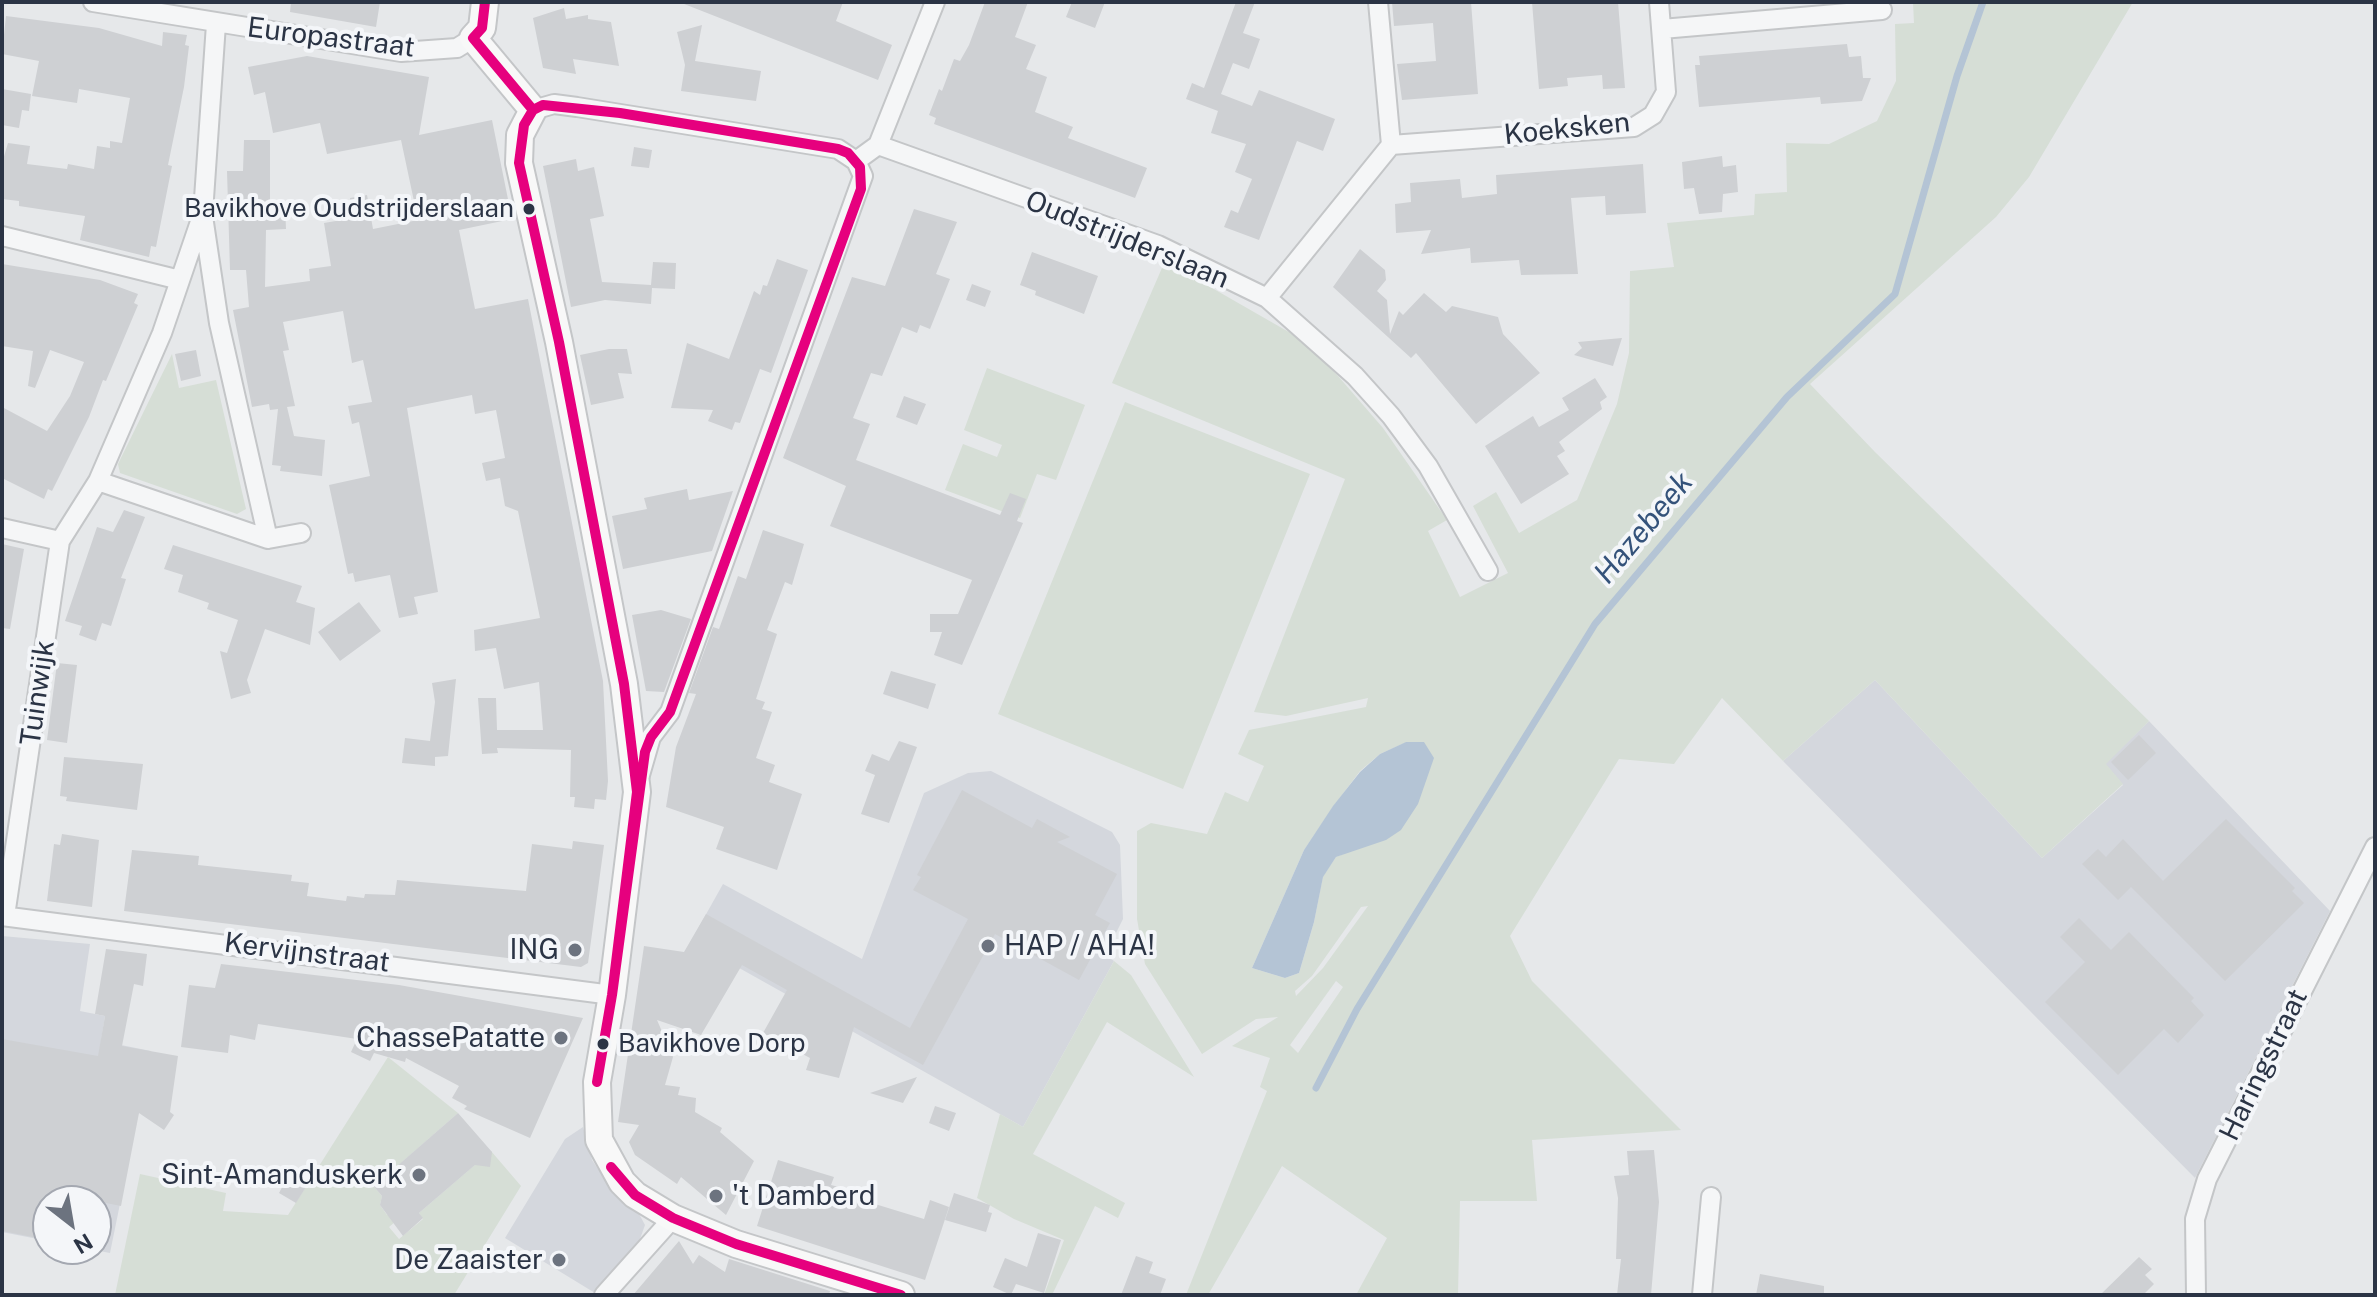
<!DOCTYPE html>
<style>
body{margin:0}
#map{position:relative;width:2377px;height:1297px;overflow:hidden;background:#e6e8ea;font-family:"Public Sans",sans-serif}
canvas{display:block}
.frame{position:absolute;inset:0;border:4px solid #2b3445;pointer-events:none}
.north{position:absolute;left:32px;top:1185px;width:80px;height:80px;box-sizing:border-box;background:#f4f6f9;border:2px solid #a4a8b1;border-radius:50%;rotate:149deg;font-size:22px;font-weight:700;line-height:32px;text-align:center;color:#2b3445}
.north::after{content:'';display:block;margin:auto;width:28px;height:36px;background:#6c737f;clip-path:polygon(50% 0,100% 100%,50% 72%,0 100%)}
</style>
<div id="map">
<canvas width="2377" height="1297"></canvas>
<div class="frame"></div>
<div class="north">N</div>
</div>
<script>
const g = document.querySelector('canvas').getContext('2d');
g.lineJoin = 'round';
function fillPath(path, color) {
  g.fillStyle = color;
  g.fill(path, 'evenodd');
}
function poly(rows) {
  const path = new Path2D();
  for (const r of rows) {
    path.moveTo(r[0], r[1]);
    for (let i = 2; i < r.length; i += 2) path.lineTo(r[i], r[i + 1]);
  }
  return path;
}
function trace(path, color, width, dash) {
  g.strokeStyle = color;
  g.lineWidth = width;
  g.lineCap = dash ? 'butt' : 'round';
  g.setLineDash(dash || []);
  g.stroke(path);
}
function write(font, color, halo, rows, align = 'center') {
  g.font = font + ' "Public Sans",sans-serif';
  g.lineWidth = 8;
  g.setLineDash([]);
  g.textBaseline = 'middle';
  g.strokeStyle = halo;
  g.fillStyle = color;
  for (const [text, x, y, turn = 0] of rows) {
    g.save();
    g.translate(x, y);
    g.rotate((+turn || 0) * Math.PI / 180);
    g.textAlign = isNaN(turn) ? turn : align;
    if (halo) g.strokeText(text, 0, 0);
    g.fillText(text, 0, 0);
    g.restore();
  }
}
fillPath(poly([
 [1875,680,2042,858,2123,785,2105,764,2149,721,2330,911,2195,1178,1783,761],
 [991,771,1112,832,1120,845,1123,919,1105,955,1114,961,1023,1127,691,941,723,884,862,959,924,793,968,773],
 [2,936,90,944,80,1011,105,1016,101,1041,151,1051,110,1253,89,1249,96,1249,96,1201,48,1201,48,1241,2,1232],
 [583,1127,592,1160,612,1190,638,1212,645,1225,640,1239,595,1293,505,1238,565,1139]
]), '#d4d7dd');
fillPath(poly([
 [1913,2,2133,2,2029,177,1996,217,1810,384,1875,452,2149,721,2106,764,2123,784,2042,858,1875,680,1783,761,1722,698,1674,764,1619,759,1510,936,1532,981,1681,1130,1532,1140,1537,1201,1460,1201,1458,1295,1356,1295,1387,1238,1282,1166,1208,1295,1186,1295,1267,1091,1260,1087,1270,1058,1232,1046,1278,1017,1256,1019,1202,1054,1145,964,1137,919,1137,831,1151,823,1207,834,1225,792,1248,802,1264,766,1238,754,1249,730,1366,707,1368,698,1286,716,1254,712,1345,479,1112,383,1165,261,1301,339,1338,376,1383,428,1447,520,1428,531,1460,597,1508,573,1473,506,1496,492,1519,533,1577,500,1617,404,1629,353,1630,271,1674,267,1667,223,1754,215,1755,194,1787,192,1786,143,1829,144,1877,121,1896,81,1895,24,1914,23],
 [1407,742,1424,742,1356,849,1336,857,1323,876,1314,922,1299,973,1285,978,1252,968,1304,850,1333,807,1360,771,1380,754],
 [1368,906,1323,968,1296,996,1295,991,1312,976,1361,907],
 [1336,981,1343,987,1298,1053,1290,1045],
 [172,354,179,388,216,380,246,509,237,514,120,473,118,464],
 [987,368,1085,405,1056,480,1037,474,1020,518,945,490,963,444,997,457,1002,445,964,430],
 [1125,402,1310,474,1183,789,998,714],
 [1114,961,1131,975,1194,1077,1107,1022,1033,1154,1125,1203,1118,1218,1095,1206,1052,1295,1044,1295,1064,1240,1014,1219,977,1198,1000,1114,1023,1127],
 [388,1057,458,1113,393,1170,387,1165,368,1180,382,1196,380,1205,387,1215,393,1214,395,1222,389,1227,399,1239,423,1219,419,1213,491,1151,521,1186,454,1295,115,1295,140,1174,226,1193,223,1211,288,1215]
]), '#d6ded6');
fillPath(poly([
 [1406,742,1424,742,1434,758,1418,804,1401,830,1386,840,1336,857,1323,877,1314,922,1299,973,1285,978,1252,968,1304,850,1333,806,1360,772,1380,754]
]), '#b4c4d5');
trace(poly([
 [1316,1088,1357,1009,1595,624,1787,397,1895,294,1957,76,1983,2]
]), '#b4c4d5', 7);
fillPath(poly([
 [291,2,380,2,376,27,290,12],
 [679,2,843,2,836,21,892,45,878,80],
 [985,2,1028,2,1015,37,1036,45,1026,69,1047,77,1035,112,1073,127,1068,138,1147,168,1135,198,934,124,936,118,929,115,939,89,942,91,954,59,960,61,969,45],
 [1072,2,1105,2,1095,28,1066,17],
 [1236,2,1255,2,1243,33,1260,39,1249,69,1233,63,1221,94,1252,106,1259,90,1335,119,1323,151,1297,141,1259,240,1224,227,1231,210,1238,213,1252,179,1235,172,1246,144,1211,133,1218,111,1186,99,1192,83,1204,88],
 [1392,2,1471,2,1478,94,1402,100,1397,64,1436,61,1433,23,1394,26],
 [1532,2,1618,2,1625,88,1603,89,1602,75,1567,78,1568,86,1539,89],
 [564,8,566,19,588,15,588,19,611,22,619,66,573,59,576,74,543,68,533,18],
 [6,16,99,28,162,46,163,32,187,35,185,45,189,46,184,87,168,165,172,166,156,247,151,246,149,257,80,240,85,216,19,206,19,201,2,199,2,163,8,143,30,146,27,164,67,169,68,164,94,169,97,146,110,148,110,141,122,143,130,98,79,89,77,103,32,96,39,61,2,54],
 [702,25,695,61,761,71,756,101,681,91,685,65,677,32],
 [1847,44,1849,57,1861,56,1863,78,1871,78,1862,101,1821,104,1820,97,1699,107,1695,65,1700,65,1699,56],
 [307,56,429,77,419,135,492,120,512,219,459,230,475,309,528,299,603,681,608,781,606,800,595,799,594,809,574,807,575,797,570,797,571,750,497,748,498,753,482,754,478,698,496,698,497,730,543,730,539,682,504,689,496,648,475,651,474,630,540,618,518,511,505,506,500,478,486,481,482,463,505,458,496,410,475,414,472,395,407,408,438,592,414,597,418,614,399,618,390,575,355,582,353,573,348,574,329,485,370,476,359,422,352,424,348,406,372,402,363,360,352,363,343,311,283,322,289,350,283,351,295,406,287,407,294,436,325,440,322,476,280,471,281,466,272,465,278,409,270,410,269,404,252,407,233,310,249,307,246,270,230,270,227,171,243,171,244,140,270,140,270,207,285,206,286,229,266,230,265,287,310,281,309,269,331,266,324,223,353,218,350,198,367,195,373,229,418,220,401,140,327,154,320,123,273,133,265,92,254,95,248,67],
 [2,89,31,94,29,111,22,110,19,128,2,125],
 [634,147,652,150,649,168,631,166],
 [1722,156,1723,167,1736,165,1738,192,1723,194,1722,212,1699,214,1694,188,1684,189,1682,162],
 [576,159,578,171,594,167,604,216,590,219,602,282,651,285,653,262,676,263,675,289,652,288,651,304,605,300,571,307,543,166],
 [1643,164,1646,213,1606,215,1605,196,1571,198,1578,274,1521,275,1519,260,1471,263,1470,248,1421,254,1431,230,1396,233,1395,204,1411,202,1410,183,1460,179,1462,198,1497,194,1496,175],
 [914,209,957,222,936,274,950,279,930,329,920,325,917,333,902,327,882,376,871,373,853,418,870,424,856,460,1000,515,1010,493,1026,499,1017,521,1023,523,962,665,934,655,942,632,930,632,930,614,958,614,972,580,830,526,846,486,783,458,852,277,885,286],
 [1360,249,1385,270,1386,280,1377,291,1387,300,1390,334,1399,311,1403,315,1424,293,1446,312,1452,306,1498,317,1503,334,1540,373,1476,424,1416,353,1411,358,1333,287],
 [1032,252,1098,276,1084,314,1035,295,1036,291,1020,285],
 [777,259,808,270,771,373,760,369,740,423,735,422,732,430,708,421,713,410,671,408,687,343,729,359,754,291,760,295,763,285,767,286],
 [2,264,100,280,138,294,134,303,138,305,106,381,103,380,89,417,52,491,48,489,44,499,2,478,2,407,47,431,70,396,84,362,50,350,35,388,28,386,33,351,2,346],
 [972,284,991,291,985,307,966,300],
 [1622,338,1613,366,1574,355,1582,348,1578,342],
 [609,349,627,349,632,374,618,373,624,398,591,405,580,355],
 [196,350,201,376,181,381,175,354],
 [1595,378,1607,397,1600,402,1602,409,1559,442,1565,451,1557,456,1569,474,1521,504,1485,446,1533,416,1539,427,1569,410,1562,398],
 [904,396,926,404,917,425,896,417],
 [687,489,689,500,733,491,712,551,623,569,612,516,647,509,644,498],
 [124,510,145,517,121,578,126,579,111,626,102,623,96,641,79,635,82,626,65,621,97,527,113,532],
 [763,530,804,544,792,585,785,582,767,630,777,634,756,699,765,702,762,709,772,712,756,758,775,765,769,782,802,794,777,870,716,849,724,827,666,807,676,747,696,694,689,693,713,627,719,629,738,576,746,579],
 [2,544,24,549,10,629,2,628],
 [173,545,302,586,296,602,315,608,310,645,265,629,247,680,251,693,231,699,220,651,227,653,238,620,207,609,209,603,178,592,183,575,164,569],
 [359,602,381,631,340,661,318,632],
 [661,610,691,619,664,692,646,691,632,615],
 [57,663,77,665,67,743,47,740],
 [891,671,936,684,928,709,883,694],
 [456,679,448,756,435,757,435,766,402,763,405,738,430,741,435,702,432,683],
 [2139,735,2156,753,2128,780,2111,762],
 [899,741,917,747,889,823,861,814,875,775,865,771,872,754,889,761],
 [64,757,143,764,137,810,66,801,67,797,60,796],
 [962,790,1032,828,1037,819,1070,837,1057,842,1117,874,1095,915,1110,923,1079,980,995,934,923,1065,854,1027,839,1078,806,1070,810,1058,763,1033,787,990,742,965,701,1035,657,1020,673,1057,665,1085,680,1087,678,1095,696,1098,695,1112,722,1128,720,1132,754,1161,726,1215,681,1177,677,1184,635,1155,629,1142,639,1125,618,1122,644,946,684,952,706,914,910,1028,968,919,913,890,921,877,917,875],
 [2226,819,2295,888,2292,891,2304,903,2225,981,2131,887,2118,900,2082,864,2098,849,2106,857,2123,839,2163,881],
 [62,834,99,840,92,907,47,901,54,844,60,845],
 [573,841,604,845,588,963,581,967,124,911,132,850,199,856,198,865,292,875,291,881,309,883,307,896,346,901,347,896,364,898,365,894,395,895,397,880,526,891,532,844,572,849],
 [2079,918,2111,950,2129,932,2194,998,2191,1001,2204,1015,2178,1043,2164,1029,2118,1075,2045,1002,2085,962,2060,937],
 [106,949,147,954,143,986,134,984,122,1046,178,1056,170,1112,174,1115,164,1130,139,1113,121,1206,96,1201,48,1201,48,1240,2,1231,2,1039,98,1056,105,1016,95,1014],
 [221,964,399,985,583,1018,530,1138,464,1109,467,1106,452,1098,459,1086,406,1058,405,1062,374,1053,370,1061,351,1052,357,1039,258,1024,255,1040,230,1035,228,1053,181,1047,189,985,215,988],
 [917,1077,903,1103,870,1093],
 [935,1106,956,1113,949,1131,929,1123],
 [458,1113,492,1152,490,1167,475,1165,419,1213,423,1218,403,1236,380,1205,382,1196,368,1180,387,1165,396,1167],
 [1654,1150,1659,1202,1651,1295,1617,1295,1621,1259,1616,1259,1618,1198,1614,1176,1629,1175,1627,1151],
 [778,1160,834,1177,831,1185,877,1197,875,1204,924,1219,930,1200,949,1207,925,1280,757,1226],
 [287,1178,306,1187,296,1203,279,1193],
 [954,1193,990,1205,988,1212,992,1213,986,1232,945,1220],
 [1038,1233,1061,1240,1044,1293,1016,1284,1011,1295,993,1287,1005,1258,1027,1267],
 [679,1241,693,1264,699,1255,725,1272,729,1259,830,1291,829,1295,633,1295],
 [1136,1256,1153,1262,1149,1273,1166,1279,1160,1295,1121,1295],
 [2139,1257,2152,1269,2145,1275,2154,1284,2143,1295,2100,1295],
 [1760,1274,1824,1286,1824,1295,1756,1295]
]), '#ced0d3');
const street = poly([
 [93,2,401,52,457,48,473,38],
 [1378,2,1391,145],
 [1662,29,1882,10],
 [533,110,554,104,577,107,838,149,856,161,863,176,670,712,651,737,640,775],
 [878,145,1158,245,1267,298,1355,376,1391,416,1428,466,1488,571],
 [856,161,878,145,935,2],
 [203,216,219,323,268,539],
 [2,236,180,280],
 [1267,298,1391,145,1634,127,1653,115,1666,92,1659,2],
 [98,481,268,539,301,533],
 [2,528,60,541],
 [2,916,612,995],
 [5,916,60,541,98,481,162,333,203,213,216,24],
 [604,1295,673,1218],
 [1702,1295,1711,1197],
 [2196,1295,2195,1219,2207,1179,2375,847]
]);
const secondary = poly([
 [485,2,482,28,473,38,533,110,520,135,519,163,559,342,624,684,637,792,612,995,597,1082,599,1140,622,1182,635,1195,673,1218,736,1244,901,1295]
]);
trace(street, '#c4c6c8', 22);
trace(secondary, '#c4c6c8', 30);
trace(street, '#f5f6f7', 18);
trace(secondary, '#f8f8f8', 26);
trace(poly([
 [485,2,482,28,473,38,533,110],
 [543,105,620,113,838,149,848,153,860,167,861,189,670,712,651,737,645,752,612,995,637,792,624,684,559,342,519,163,524,125,533,110,543,105],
 [597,1082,612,995],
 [611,1167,635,1195,673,1218],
 [673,1218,736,1244],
 [673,1218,736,1244],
 [736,1244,901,1295]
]), '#e6007e', 10);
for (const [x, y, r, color] of [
 [529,209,7,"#2b3445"],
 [988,946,8,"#6c737f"],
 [575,950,8,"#6c737f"],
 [561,1038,8,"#6c737f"],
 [603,1044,7,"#2b3445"],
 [419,1175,8,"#6c737f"],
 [716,1196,8,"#6c737f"],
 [559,1260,8,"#6c737f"]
]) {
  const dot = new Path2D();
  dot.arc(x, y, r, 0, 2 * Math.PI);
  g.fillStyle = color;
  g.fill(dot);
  trace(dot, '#f4f6f9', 3);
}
write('26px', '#2b3445', '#f4f6f9', [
 ["Bavikhove Oudstrijderslaan",514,209],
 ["Bavikhove Dorp",618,1044,"left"]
], 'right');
write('28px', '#2b3445', '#f4f6f9', [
 ["Europastraat",331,38,7],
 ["Koeksken",1567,129,-6],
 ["Oudstrijderslaan",1127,240,22],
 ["Tuinwijk",38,693,-82],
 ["Kervijnstraat",307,953,7],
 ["Haringstraat",2264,1065,-64]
]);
write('28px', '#2b3445', '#f4f6f9', [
 ["HAP / AHA!",1004,946,"left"],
 ["ING",559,950],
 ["ChassePatatte",545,1038],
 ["Sint-Amanduskerk",403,1175],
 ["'t Damberd",732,1196,"left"],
 ["De Zaaister",543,1260]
], 'right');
write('italic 30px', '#34527a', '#f4f6f9', [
 ["Hazebeek",1644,528,-50]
]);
</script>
